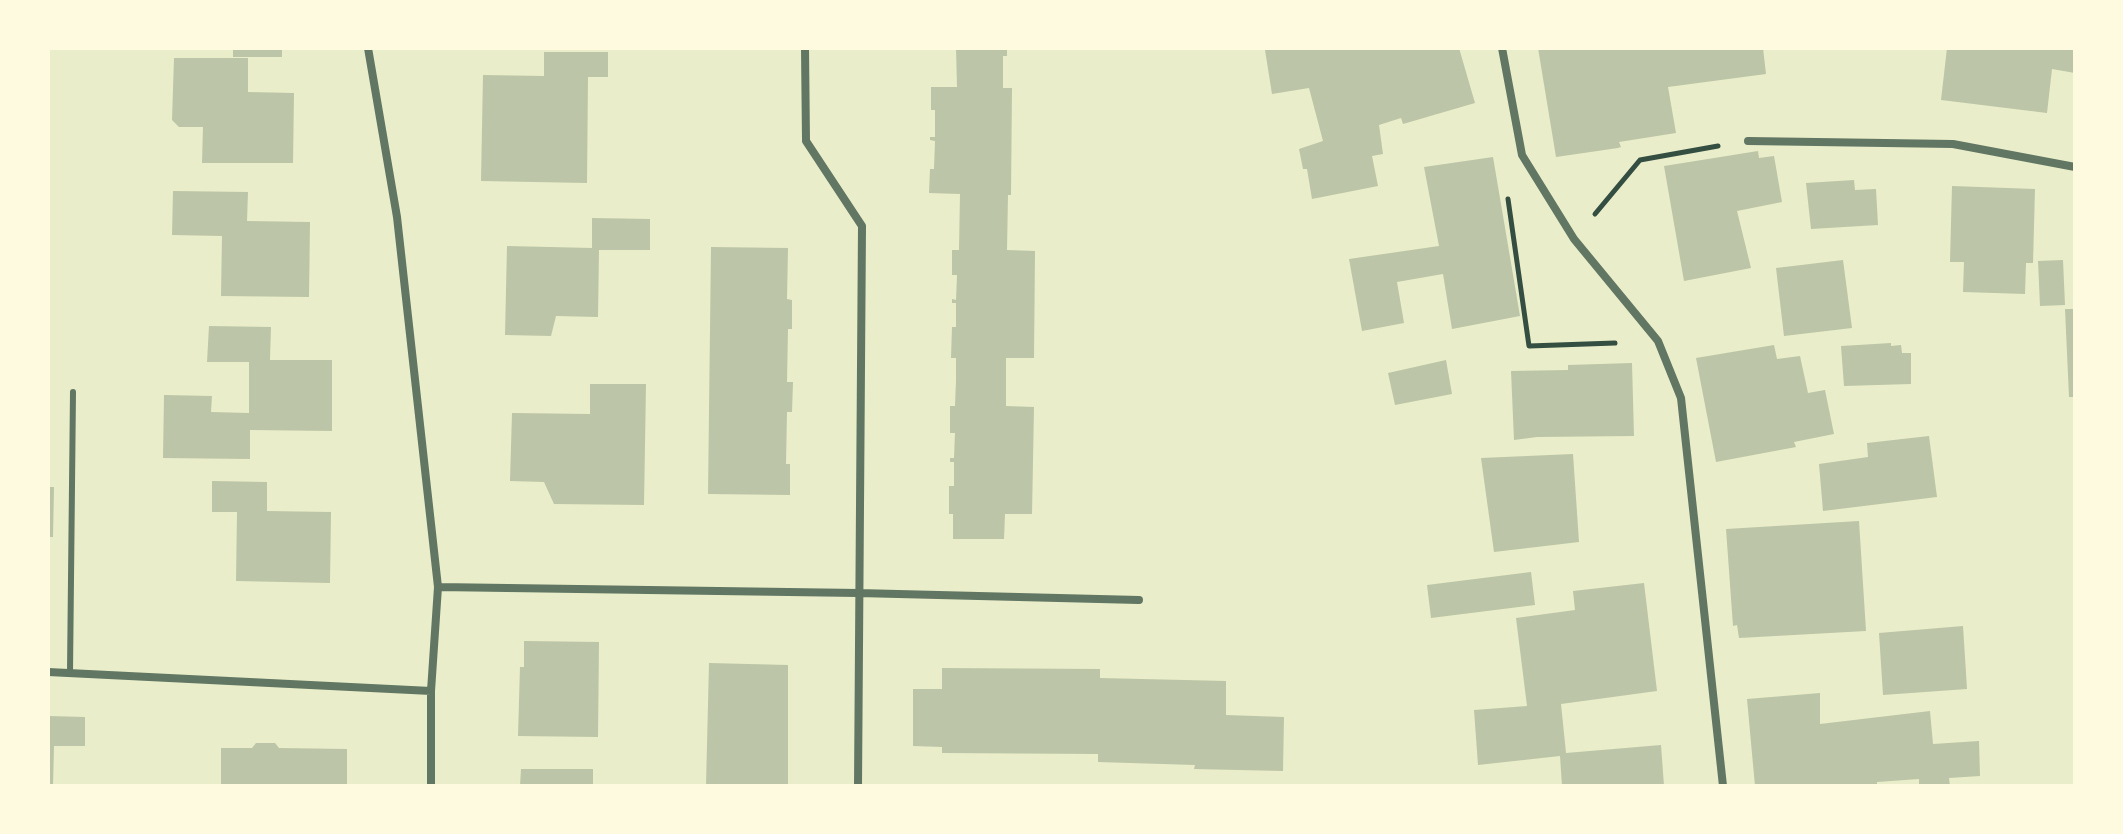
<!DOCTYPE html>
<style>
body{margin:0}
#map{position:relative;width:2123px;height:834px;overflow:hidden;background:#e9edc9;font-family:"Playfair Display",serif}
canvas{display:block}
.frame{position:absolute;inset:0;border:50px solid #fefae0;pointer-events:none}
</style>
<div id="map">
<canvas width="2123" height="834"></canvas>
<div class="frame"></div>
</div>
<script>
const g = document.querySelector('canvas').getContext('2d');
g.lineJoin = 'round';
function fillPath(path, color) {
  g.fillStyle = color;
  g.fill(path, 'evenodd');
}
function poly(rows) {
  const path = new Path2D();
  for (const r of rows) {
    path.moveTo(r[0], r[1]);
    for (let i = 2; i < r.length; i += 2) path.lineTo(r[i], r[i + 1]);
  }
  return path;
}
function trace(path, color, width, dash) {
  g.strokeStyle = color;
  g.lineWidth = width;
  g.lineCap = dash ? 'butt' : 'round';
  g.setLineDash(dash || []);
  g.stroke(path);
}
fillPath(poly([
 [233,48,282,48,282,57,233,57],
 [956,48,1007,48,1007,56,1003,56,1003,88,1012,88,1011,195,1008,195,1007,250,1035,251,1034,358,1006,358,1006,406,1034,407,1032,514,1005,514,1004,539,953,539,953,514,949,514,949,486,954,486,954,462,950,462,950,458,954,458,955,433,950,433,950,406,955,406,956,381,956,358,951,358,952,327,956,327,956,303,952,303,952,299,956,300,957,275,952,275,952,250,959,250,960,194,929,193,930,169,934,169,935,141,930,140,930,137,935,137,935,110,931,110,931,87,957,87],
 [1276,48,1459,48,1475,103,1403,124,1401,118,1379,125,1383,154,1372,156,1378,186,1312,199,1307,169,1303,169,1299,149,1323,141,1309,88,1272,94,1265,50],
 [1538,48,1763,48,1766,74,1668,87,1676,133,1619,142,1621,147,1618,148,1556,157],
 [1947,48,2075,48,2075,73,2052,69,2047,113,1941,100],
 [544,52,608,52,608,77,588,77,587,183,481,181,483,75,544,76],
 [174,58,248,58,248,92,294,93,293,163,202,163,203,127,179,127,172,120],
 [1758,151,1759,158,1774,156,1782,202,1737,211,1751,268,1684,281,1664,166],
 [1493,157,1520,316,1452,329,1443,274,1397,282,1404,323,1362,331,1349,259,1439,246,1424,167],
 [1854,180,1855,190,1876,189,1878,225,1811,229,1806,183],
 [1952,186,2035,189,2033,263,2026,263,2025,294,1963,292,1964,262,1950,262],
 [173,191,248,192,247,221,310,222,309,297,221,296,222,236,172,235],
 [592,218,650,219,650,250,599,250,598,317,556,316,551,336,505,335,507,246,592,248],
 [711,247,788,248,787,299,792,300,792,329,788,329,787,382,793,382,792,412,787,412,786,464,790,464,790,495,708,494],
 [1843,260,1852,328,1784,336,1776,268],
 [2063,260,2065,305,2040,306,2038,261],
 [2065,309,2075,309,2075,397,2069,397],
 [209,326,271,327,270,360,332,360,332,431,250,430,250,459,163,458,164,395,212,396,211,412,249,413,249,362,207,362],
 [1891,343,1891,346,1901,345,1902,353,1911,353,1911,384,1844,386,1841,346],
 [1774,345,1777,359,1800,356,1808,393,1825,390,1834,434,1794,442,1796,447,1716,462,1696,358],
 [1446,360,1452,394,1395,405,1388,373],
 [1632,363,1634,436,1537,437,1514,440,1511,371,1568,370,1568,365],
 [590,384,646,384,644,505,554,504,544,482,510,481,512,413,590,414],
 [1929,436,1937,497,1823,511,1819,464,1868,457,1867,443],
 [1573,454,1579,542,1494,552,1481,458],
 [212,481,267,482,267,511,331,512,330,583,236,581,237,512,212,512],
 [48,487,54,487,53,537,48,537],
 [1859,521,1866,631,1739,638,1737,625,1733,626,1726,529],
 [1531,572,1535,605,1431,618,1427,585],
 [1644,583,1657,691,1561,704,1566,753,1661,745,1664,786,1562,786,1560,756,1478,765,1474,710,1527,706,1516,618,1575,610,1573,591],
 [1963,626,1967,689,1883,695,1879,633],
 [524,641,599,642,598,737,518,736,520,667,524,667],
 [709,663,788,665,788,786,706,786],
 [942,668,1100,669,1100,678,1226,681,1226,715,1284,717,1283,771,1194,769,1195,765,1098,762,1098,754,942,753,942,747,913,746,913,689,942,689],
 [1820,693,1820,724,1930,711,1933,744,1979,741,1980,776,1949,778,1950,786,1919,786,1919,779,1877,782,1877,786,1755,786,1747,699],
 [48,716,85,717,85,746,54,746,53,786,48,786],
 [256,743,275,743,279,748,347,749,347,786,221,786,221,748,252,748],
 [521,769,593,769,593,786,520,786]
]), '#bcc5a7');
trace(poly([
 [1508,199,1529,346,1615,343],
 [1595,214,1640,160,1718,146]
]), '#344e41', 5);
trace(poly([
 [70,672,73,392]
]), '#617663', 6);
trace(poly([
 [368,48,397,217,438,587,431,691,431,786],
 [805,48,806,141,862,226,858,786],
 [1502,48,1522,155,1574,239,1658,341,1681,398,1723,786],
 [1748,141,1953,144,2075,167],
 [438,587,858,593,1139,600],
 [48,672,431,691]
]), '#617663', 8);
</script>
